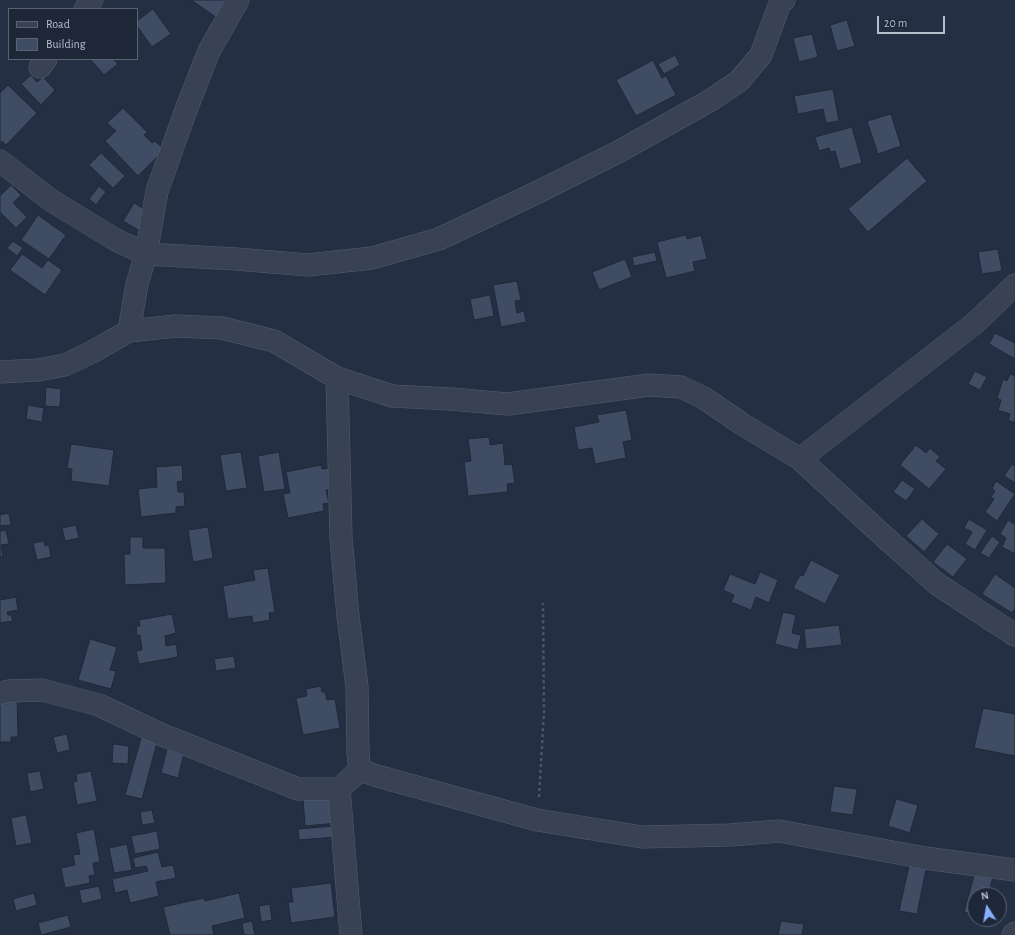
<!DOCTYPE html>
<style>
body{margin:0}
#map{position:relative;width:1015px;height:935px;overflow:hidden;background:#242f43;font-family:"Alegreya Sans",sans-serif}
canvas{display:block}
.legend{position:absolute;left:8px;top:8px;width:130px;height:52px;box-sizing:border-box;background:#1e2738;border:1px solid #5b6373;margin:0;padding:5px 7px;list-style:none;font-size:12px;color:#b6bdcc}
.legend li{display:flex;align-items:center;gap:8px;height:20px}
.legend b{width:20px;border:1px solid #5b6373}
.north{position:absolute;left:967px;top:887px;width:40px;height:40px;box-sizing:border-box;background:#1e2738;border:1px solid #5b6373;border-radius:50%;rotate:349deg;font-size:11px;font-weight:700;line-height:16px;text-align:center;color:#b6bdcc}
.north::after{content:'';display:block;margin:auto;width:14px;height:18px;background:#89aefe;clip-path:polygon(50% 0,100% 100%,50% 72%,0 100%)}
.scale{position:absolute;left:877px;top:16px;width:68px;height:18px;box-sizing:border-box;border:2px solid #b6bdcc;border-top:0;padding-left:5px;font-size:12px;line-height:14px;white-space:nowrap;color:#b6bdcc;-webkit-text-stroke:3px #1e2738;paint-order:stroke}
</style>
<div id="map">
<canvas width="1015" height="935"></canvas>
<ul class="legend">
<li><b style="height:5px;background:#394252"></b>Road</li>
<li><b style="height:11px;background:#404c63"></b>Building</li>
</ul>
<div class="north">N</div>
<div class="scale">20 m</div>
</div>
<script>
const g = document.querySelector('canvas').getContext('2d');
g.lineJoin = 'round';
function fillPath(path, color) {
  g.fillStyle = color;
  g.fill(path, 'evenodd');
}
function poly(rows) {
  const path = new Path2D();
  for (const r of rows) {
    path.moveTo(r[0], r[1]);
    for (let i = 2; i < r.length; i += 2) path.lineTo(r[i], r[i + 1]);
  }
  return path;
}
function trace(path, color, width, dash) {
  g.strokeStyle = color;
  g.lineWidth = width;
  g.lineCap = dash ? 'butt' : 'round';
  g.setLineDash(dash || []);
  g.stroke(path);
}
const building = poly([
 [191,0,229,0,220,20,191,0],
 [153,9,171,34,152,47,137,26,137,21,153,9],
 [847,20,855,46,837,51,830,25,847,20],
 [812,34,818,57,799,62,793,38,812,34],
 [675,55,680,65,664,74,658,64,675,55],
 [90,59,113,59,118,64,104,75,90,59],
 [653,60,662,78,666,76,676,95,636,116,616,80,653,60],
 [31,75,37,82,43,77,55,90,41,105,21,84,31,75],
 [8,85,37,113,6,145,2,141,0,143,0,93,8,85],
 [833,89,839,121,826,123,823,109,798,114,794,96,833,89],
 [123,108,147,132,144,135,152,143,155,141,164,150,138,176,105,141,116,131,107,123,123,108],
 [891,114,901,146,878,154,867,121,891,114],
 [852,127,862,163,840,169,835,151,830,152,829,148,819,151,815,137,852,127],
 [101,153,125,176,113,188,89,165,101,153],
 [907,158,927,181,868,232,848,209,907,158],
 [11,185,21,195,13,203,27,217,16,228,0,212,0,196,11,185],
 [99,186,106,192,96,205,89,199,99,186],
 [134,203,151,213,140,231,123,221,134,203],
 [38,215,66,235,49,259,21,240,38,215],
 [686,235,687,239,701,235,707,259,693,262,695,271,666,278,657,242,686,235],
 [13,241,23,248,17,256,7,248,13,241],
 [998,249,1002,271,982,274,978,252,998,249],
 [655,252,657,261,634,266,632,257,655,252],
 [22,254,42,268,48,260,62,270,45,295,10,270,22,254],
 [625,259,632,277,599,290,592,272,625,259],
 [517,281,521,300,515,301,517,313,524,311,526,322,501,327,493,285,517,281],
 [490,295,494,316,474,320,470,299,490,295],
 [995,333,1015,343,1015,359,989,344,995,333],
 [975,371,987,377,980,390,968,384,975,371],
 [1010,374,1015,376,1015,423,1008,420,1010,414,998,410,1001,400,997,398,1003,379,1007,381,1010,374],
 [46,387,61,389,60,407,45,406,46,387],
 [28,405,44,408,42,422,26,419,28,405],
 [626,410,632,440,623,442,626,458,595,464,592,448,578,450,574,427,599,422,597,415,626,410],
 [489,437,490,445,503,443,505,465,512,464,515,483,507,484,508,492,468,496,464,462,471,461,468,439,489,437],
 [71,444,114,450,109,486,71,481,72,469,67,468,71,444],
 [916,445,926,453,930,448,940,457,936,461,946,469,929,489,900,465,916,445],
 [241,452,247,488,226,491,220,455,241,452],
 [279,452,285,489,264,492,258,456,279,452],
 [1012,464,1015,466,1015,483,1004,476,1012,464],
 [182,465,183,481,177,482,178,492,184,492,185,506,176,507,176,513,141,517,138,489,157,487,156,467,182,465],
 [321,465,322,469,329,468,333,489,326,490,329,503,323,504,324,511,288,518,283,494,290,493,286,472,321,465],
 [902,480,915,489,906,501,893,492,902,480],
 [996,481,1015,494,997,521,985,512,994,499,991,497,995,491,992,488,996,481],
 [9,513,11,525,0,526,0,515,9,513],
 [922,519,939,534,924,552,906,536,922,519],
 [969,519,987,530,975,550,965,544,972,532,964,528,969,519],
 [1008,520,1014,524,1015,523,1015,554,1002,547,1006,538,1000,534,1008,520],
 [76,525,79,538,65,541,62,528,76,525],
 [208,527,213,558,193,562,188,530,208,527],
 [6,530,9,544,1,545,3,557,0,557,0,531,6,530],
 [992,536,1000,542,989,558,980,553,992,536],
 [130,537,143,537,143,548,165,548,166,583,125,585,124,554,130,554,130,537],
 [44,541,45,546,49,545,51,557,37,560,33,543,44,541],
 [947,544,967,559,953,577,933,562,947,544],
 [811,560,840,575,825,604,793,588,800,575,803,576,811,560],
 [268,568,275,612,269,613,270,620,253,623,252,616,228,619,223,586,255,580,253,570,268,568],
 [760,572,778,580,769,603,756,597,751,610,731,602,734,595,723,590,730,574,755,584,760,572],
 [995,574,1015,588,1015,609,1012,613,982,594,995,574],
 [16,597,18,610,7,612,8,615,11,615,13,621,0,623,0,600,16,597],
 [783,612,796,615,792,633,801,635,798,650,775,644,783,612],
 [172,614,176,633,165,636,166,646,176,644,178,657,139,664,136,651,142,650,140,635,137,636,136,626,140,626,139,620,172,614],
 [839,625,842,645,806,649,804,629,839,625],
 [90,639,117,647,110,670,116,671,111,689,78,680,90,639],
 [234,656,236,668,216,671,214,659,234,656],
 [321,686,322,692,325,692,327,700,335,699,340,728,303,735,296,698,307,696,306,689,321,686],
 [17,698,18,737,11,737,11,742,0,742,0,699,17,698],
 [983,708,1015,714,1015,756,974,748,983,708],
 [67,734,70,750,57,753,53,737,67,734],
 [142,735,158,739,142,799,125,795,142,735],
 [113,744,129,746,128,764,112,763,113,744],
 [167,749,184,753,178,778,161,773,167,749],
 [40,771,44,789,30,792,27,773,40,771],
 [91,771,97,801,77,805,73,782,77,781,76,774,91,771],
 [834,786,857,789,853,815,830,812,834,786],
 [335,795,337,823,305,826,303,797,335,795],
 [896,799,918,805,910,833,888,826,896,799],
 [152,810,155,823,142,825,140,812,152,810],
 [26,815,32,843,16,846,11,818,26,815],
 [334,826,335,837,299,840,298,829,334,826],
 [94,829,100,862,93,863,95,875,89,876,90,883,65,888,61,868,75,865,73,855,80,854,76,833,94,829],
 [157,831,160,849,135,854,131,836,157,831],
 [127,844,132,870,114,873,109,848,127,844],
 [158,852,162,867,173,865,176,878,156,882,159,896,130,903,127,890,115,893,112,879,148,871,146,866,135,868,133,858,158,852],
 [909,866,926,869,917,914,899,911,909,866],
 [975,872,993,877,988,895,975,895,975,915,964,912,975,872],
 [331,883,335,917,291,923,288,902,293,902,291,888,331,883],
 [99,886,102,899,82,904,79,890,99,886],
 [34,893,37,905,16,911,13,899,34,893],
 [239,893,245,918,212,926,214,935,170,935,163,907,204,898,205,901,239,893],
 [270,904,272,920,261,922,259,906,270,904],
 [68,915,71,927,41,935,38,923,68,915],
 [975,917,975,919,996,919,994,926,974,920,975,917],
 [252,921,255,935,244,935,242,923,252,921],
 [781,921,804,924,802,935,778,935,781,921]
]);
fillPath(building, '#404c63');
trace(building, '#20293a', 1);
const minor = poly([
 [85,9,92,0],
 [40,67,46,59],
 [0,161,52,201,116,240,146,254,236,259,308,265,372,258,439,239,538,192,618,152,711,100,739,81,761,55,780,3,784,0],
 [129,331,137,284,146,254,157,191,186,110,209,51,238,0],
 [0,372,38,370,65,365,92,352,129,331,176,326,222,328,274,341,337,378,392,396,451,399,508,404,649,385,681,387,704,398,742,424,800,459,877,530,937,584,1015,635],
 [337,378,341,538,348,616,357,687,358,754,360,770,377,776,537,820,642,837,730,835,779,831,925,858,1015,870],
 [800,459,974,324,1015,285],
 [0,693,9,691,42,690,99,705,160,734,298,789,339,789,360,770],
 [339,789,351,935],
 [1013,935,1015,933]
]);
trace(minor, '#545d6d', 23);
trace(poly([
 [539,797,544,712,543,603]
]), '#455b60', 2.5, [3, 3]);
trace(minor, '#394252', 22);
</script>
